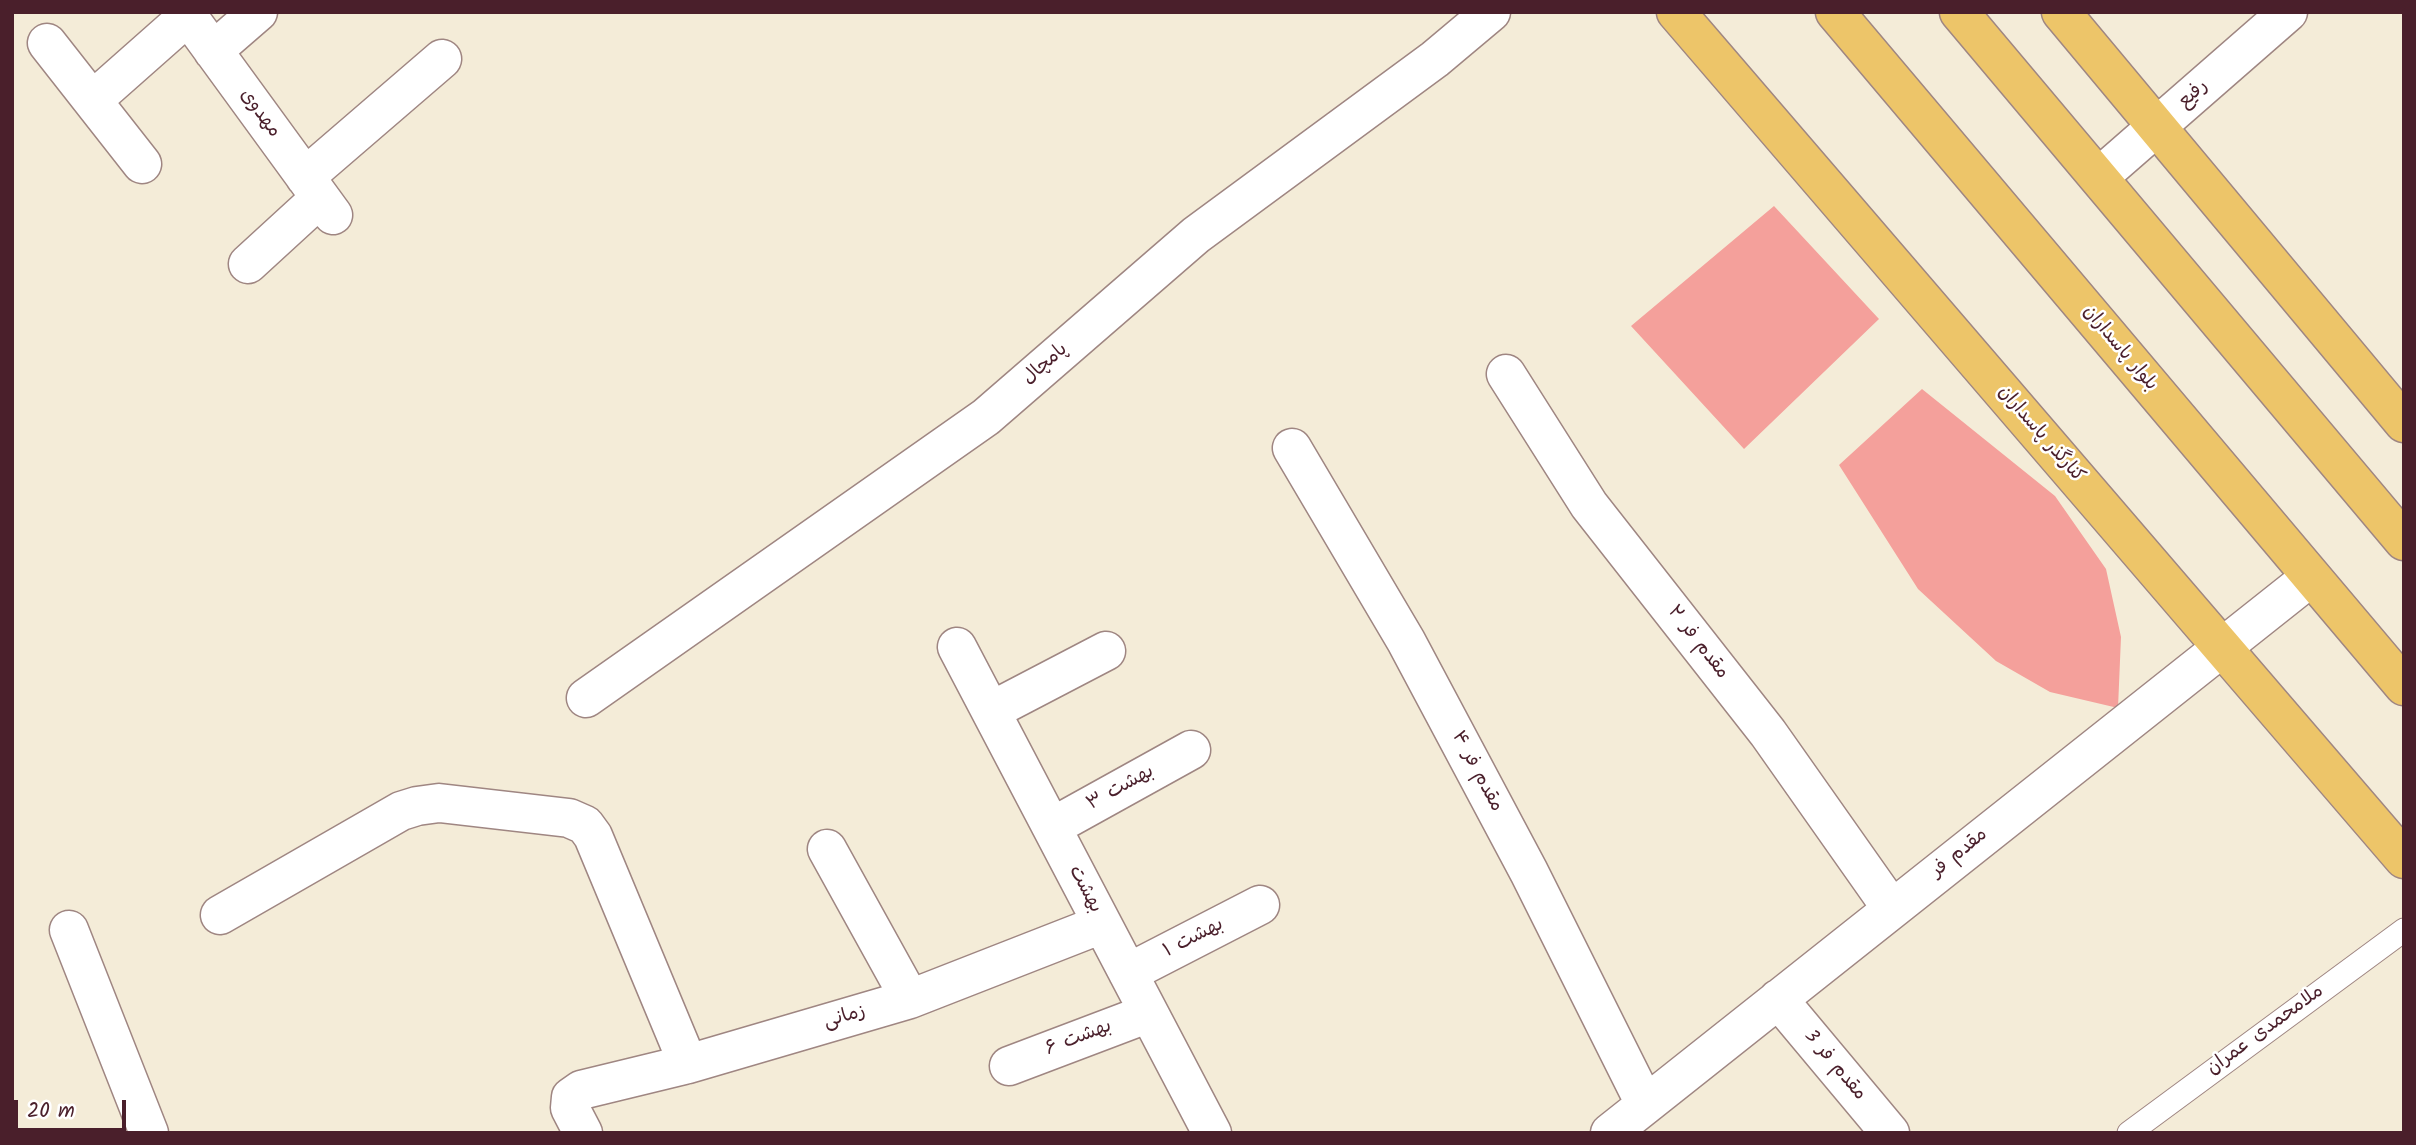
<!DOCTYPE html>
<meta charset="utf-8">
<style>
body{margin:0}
#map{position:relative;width:2416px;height:1145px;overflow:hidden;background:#f4ecd8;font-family:Kalam,sans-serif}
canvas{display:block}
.frame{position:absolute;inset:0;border:14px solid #4a1f2b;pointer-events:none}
.scale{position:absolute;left:14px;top:1100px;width:112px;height:32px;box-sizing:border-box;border:4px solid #4a1f2b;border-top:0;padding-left:9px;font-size:21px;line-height:24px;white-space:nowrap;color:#4a1f2b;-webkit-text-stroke:5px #fff;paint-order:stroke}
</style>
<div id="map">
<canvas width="2416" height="1145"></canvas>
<div class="frame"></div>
<div class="scale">20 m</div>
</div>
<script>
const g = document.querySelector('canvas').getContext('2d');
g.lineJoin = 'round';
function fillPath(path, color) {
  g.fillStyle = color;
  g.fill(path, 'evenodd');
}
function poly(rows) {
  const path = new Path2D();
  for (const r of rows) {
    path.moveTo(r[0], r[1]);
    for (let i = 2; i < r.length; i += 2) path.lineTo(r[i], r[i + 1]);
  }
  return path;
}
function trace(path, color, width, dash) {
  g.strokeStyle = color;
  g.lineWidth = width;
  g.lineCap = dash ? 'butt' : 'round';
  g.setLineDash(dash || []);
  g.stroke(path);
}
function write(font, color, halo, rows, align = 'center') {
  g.font = font + ' Kalam,"Playpen Sans Arabic",sans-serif';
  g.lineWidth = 5;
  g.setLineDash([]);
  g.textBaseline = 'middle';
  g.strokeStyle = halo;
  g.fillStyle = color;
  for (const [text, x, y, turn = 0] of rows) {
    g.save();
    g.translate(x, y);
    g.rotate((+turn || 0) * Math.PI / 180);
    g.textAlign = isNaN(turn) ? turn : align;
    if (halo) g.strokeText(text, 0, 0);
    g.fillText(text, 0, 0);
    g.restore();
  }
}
fillPath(poly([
 [1774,206,1879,319,1744,449,1631,326],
 [1922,389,2055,496,2106,569,2121,637,2118,708,2050,692,1996,661,1918,589,1839,465]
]), '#f4a09b');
const lane = poly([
 [2129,1133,2404,930]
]);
const street = poly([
 [185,12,333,215],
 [47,43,142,164],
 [213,51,258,12],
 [93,100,188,16],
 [305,177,442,59],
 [2099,177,2288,12],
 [248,264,320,198],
 [1506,374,1589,505,1768,733,1892,909],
 [1292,448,1406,641,1529,872,1645,1104],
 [957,647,1212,1133],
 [586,698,986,417,1196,235,1435,59,1491,12],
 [991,711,1106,651],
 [1052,827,1191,750],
 [827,849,910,999],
 [220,915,401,811,417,806,439,803,569,818,585,825,593,836,688,1064],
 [69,930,149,1133],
 [1128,973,1260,905],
 [1778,999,1890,1133],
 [1009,1066,1149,1013],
 [583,1133,570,1108,571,1097,581,1090,688,1064,910,999,1102,924],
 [1610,1133,2311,577]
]);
const primary = poly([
 [1676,12,2404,859],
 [2061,12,2404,423]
]);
const highway = poly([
 [1835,12,2404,686],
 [1959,12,2404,541]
]);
trace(lane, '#9f8682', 25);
trace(street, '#9f8682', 41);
trace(primary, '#9f8682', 41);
trace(highway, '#9f8682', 41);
trace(lane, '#fff', 23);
trace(street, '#fff', 38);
trace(primary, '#edc569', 38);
trace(highway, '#edc569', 38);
write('19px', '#4a1f2b', '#fff', [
 ["رفیع",2194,95,-41],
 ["مهدوی",259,114,54],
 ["بلوار پاسداران",2119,349,50],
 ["پامچال",1046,365,-41],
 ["کنارگذر پاسداران",2040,435,49],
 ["مقدم فر ۲",1697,643,52],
 ["مقدم فر ۴",1476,772,62],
 ["بهشت ۳",1121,789,-29],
 ["مقدم فر",1960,854,-39],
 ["بهشت",1084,890,62],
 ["بهشت ۱",1194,939,-27],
 ["زمانی",845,1018,-16],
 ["ملامحمدی عمران",2266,1031,-36],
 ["بهشت ۶",1079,1039,-21],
 ["مقدم فر 3",1834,1066,50]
]);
</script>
